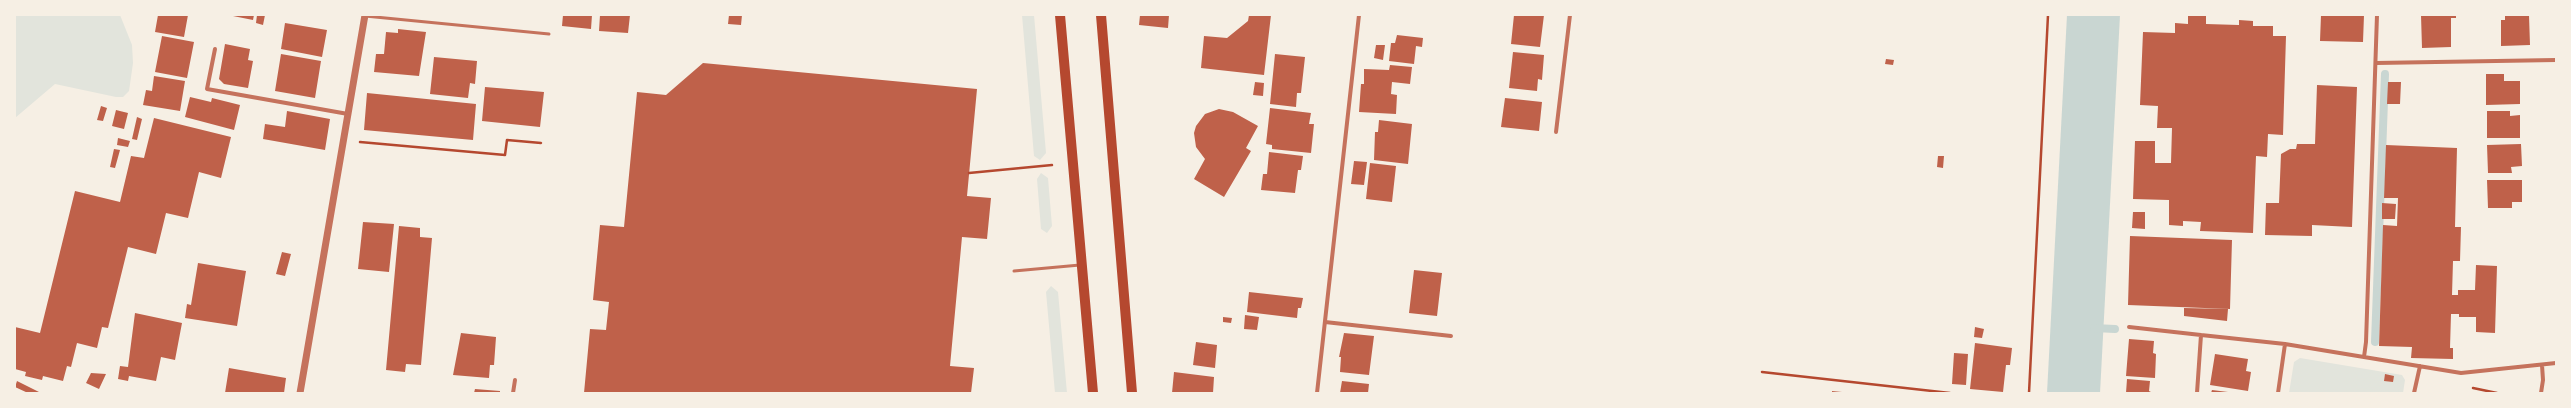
<!DOCTYPE html>
<style>
body{margin:0}
#map{position:relative;width:2571px;height:408px;overflow:hidden;background:#f6efe4;font-family:Mulish,sans-serif}
canvas{display:block}
.frame{position:absolute;inset:0;border:16px solid #f6efe4;pointer-events:none}
</style>
<div id="map">
<canvas width="2571" height="408"></canvas>
<div class="frame"></div>
</div>
<script>
const g = document.querySelector('canvas').getContext('2d');
g.lineJoin = 'round';
function fillPath(path, color) {
  g.fillStyle = color;
  g.fill(path, 'evenodd');
}
function poly(rows) {
  const path = new Path2D();
  for (const r of rows) {
    path.moveTo(r[0], r[1]);
    for (let i = 2; i < r.length; i += 2) path.lineTo(r[i], r[i + 1]);
  }
  return path;
}
function trace(path, color, width, dash) {
  g.strokeStyle = color;
  g.lineWidth = width;
  g.lineCap = dash ? 'butt' : 'round';
  g.setLineDash(dash || []);
  g.stroke(path);
}
fillPath(poly([
 [15,15,120,15,132,45,133,63,129,91,123,97,116,97,55,84,15,118],
 [1022,15,1034,15,1046,153,1040,160,1034,156],
 [1041,173,1048,178,1052,226,1047,233,1041,229,1037,179],
 [1051,286,1058,292,1067,393,1055,393,1046,292],
 [2300,358,2402,375,2405,380,2403,393,2289,393,2294,362]
]), '#e2e4dc');
fillPath(poly([
 [2067,15,2120,15,2100,393,2047,393]
]), '#c9d6d2');
trace(poly([
 [2094,328,2115,329],
 [2375,342,2385,74]
]), '#c9d6d2', 8);
fillPath(poly([
 [158,15,188,15,184,37,155,32],
 [228,15,254,15,253,20],
 [257,15,265,15,263,25,256,23],
 [563,15,592,15,591,29,562,26],
 [600,15,630,15,628,33,599,31],
 [729,15,742,15,741,25,728,24],
 [1140,15,1169,15,1168,28,1139,25],
 [1249,15,1271,15,1264,75,1201,68,1204,36,1227,38,1248,21],
 [1514,15,1544,15,1540,47,1511,44],
 [2321,15,2364,15,2363,42,2320,41],
 [2421,15,2456,15,2456,18,2451,18,2451,47,2422,48],
 [2505,15,2529,15,2530,45,2501,46,2501,20,2505,20],
 [2188,16,2206,16,2206,24,2239,25,2239,20,2253,21,2253,26,2273,26,2273,36,2286,36,2283,135,2268,134,2267,157,2256,156,2253,233,2200,231,2201,222,2183,221,2183,226,2169,225,2169,200,2133,199,2135,141,2155,141,2155,163,2171,163,2172,128,2157,128,2158,106,2140,105,2143,32,2175,33,2175,23,2188,24],
 [285,23,327,30,322,57,281,49],
 [398,29,426,32,419,76,374,72,376,54,384,54,386,32,398,33],
 [1397,35,1423,38,1422,47,1416,46,1414,64,1389,61,1391,43,1395,43],
 [162,36,194,42,187,78,155,72],
 [225,44,250,49,248,60,253,61,248,88,224,84,219,79],
 [1376,45,1385,45,1383,60,1374,58],
 [1513,52,1544,55,1542,80,1538,79,1537,91,1509,88],
 [281,54,321,61,315,98,275,91],
 [1275,54,1305,57,1301,93,1297,93,1296,107,1270,104],
 [434,57,477,61,475,84,470,83,468,98,430,94],
 [1886,59,1894,60,1893,65,1885,64],
 [703,63,977,89,967,196,991,198,987,239,962,237,950,366,974,368,971,393,584,393,590,329,606,330,609,302,593,300,600,225,624,227,637,92,666,95],
 [1390,65,1412,67,1410,84,1392,82,1391,94,1397,95,1396,114,1359,112,1361,84,1364,84,1364,69,1389,70],
 [2486,74,2504,74,2504,81,2520,81,2520,104,2486,105],
 [154,76,185,81,180,111,143,105,146,90,152,91],
 [1255,82,1264,83,1263,96,1253,95],
 [2388,82,2401,82,2400,104,2387,104],
 [2317,85,2357,87,2352,227,2312,225,2312,236,2265,235,2266,203,2279,203,2281,154,2290,149,2296,149,2297,144,2315,144],
 [485,87,544,92,540,127,482,121],
 [367,93,476,104,473,140,364,130],
 [190,97,211,102,212,98,240,105,234,130,185,117],
 [1505,98,1542,102,1539,131,1501,127],
 [101,106,107,108,103,121,97,120],
 [1270,108,1311,113,1309,124,1314,124,1311,153,1272,149,1272,145,1266,144],
 [1219,109,1233,112,1258,126,1246,148,1251,151,1224,197,1194,179,1205,159,1196,147,1194,133,1196,126,1205,114],
 [116,110,128,113,124,129,112,126],
 [287,111,330,119,325,150,263,139,265,124,285,127],
 [2487,111,2510,111,2510,116,2520,115,2520,138,2487,138],
 [137,117,142,119,137,140,132,139],
 [154,118,231,137,221,178,199,172,188,218,166,213,156,254,128,247,108,328,102,327,97,348,77,343,71,367,67,366,63,381,43,376,42,380,25,376,26,372,15,369,15,327,40,333,75,191,120,202,131,156,144,158],
 [1379,120,1412,124,1408,164,1374,160,1375,132,1378,132],
 [118,138,130,141,128,147,117,145],
 [2521,144,2522,166,2511,167,2512,173,2488,173,2487,145],
 [2386,145,2457,148,2455,227,2461,227,2460,261,2453,261,2452,295,2458,295,2458,290,2475,290,2476,265,2497,266,2495,333,2476,332,2476,317,2459,317,2459,314,2451,314,2450,348,2453,348,2453,359,2411,358,2412,347,2379,346,2383,225,2397,226,2398,198,2384,198],
 [114,149,120,150,115,168,110,167],
 [1269,152,1303,156,1301,170,1298,170,1295,193,1261,190,1263,174,1267,174],
 [1938,156,1944,156,1943,168,1937,167],
 [1354,161,1367,162,1364,185,1351,184],
 [1370,163,1396,166,1392,202,1366,199],
 [2487,180,2522,180,2522,202,2512,202,2512,208,2488,208],
 [2382,203,2396,204,2395,219,2382,219],
 [2133,212,2145,212,2145,229,2132,228],
 [363,222,394,224,389,272,358,269],
 [399,226,420,228,420,237,432,238,421,365,406,364,405,372,386,370],
 [2130,236,2232,240,2230,309,2128,305],
 [282,252,291,254,285,276,276,274],
 [198,263,246,271,237,326,185,318,187,304,191,305],
 [1414,270,1442,273,1437,316,1409,313],
 [1249,292,1303,298,1301,308,1298,308,1297,318,1247,312],
 [2184,308,2228,309,2227,321,2184,316],
 [135,313,182,323,175,360,161,357,156,381,129,376,128,381,118,379,120,366,128,367],
 [1245,315,1259,317,1257,330,1244,329],
 [1223,317,1232,318,1231,323,1223,322],
 [1975,327,1984,329,1982,338,1974,337],
 [461,333,496,337,494,365,490,365,489,378,453,375],
 [1344,333,1374,336,1369,375,1340,372,1341,357,1339,357],
 [2129,339,2154,341,2153,353,2156,354,2155,378,2126,376],
 [1196,342,1217,345,1215,368,1193,365],
 [1975,343,2012,348,2010,365,2006,365,2003,392,1970,389],
 [1954,353,1968,354,1966,385,1952,384],
 [2215,354,2248,359,2246,371,2251,372,2248,391,2210,385],
 [229,368,286,378,284,393,225,393],
 [1174,372,1214,377,1213,393,1172,393],
 [91,373,106,374,99,389,86,383],
 [2385,374,2394,376,2393,382,2384,381],
 [2127,379,2150,381,2149,391,2153,393,2126,393],
 [17,381,41,393,28,393,15,387],
 [1342,381,1369,384,1368,393,1340,393],
 [475,389,500,391,500,393,474,393],
 [2212,390,2228,392,2228,393,2211,393],
 [1832,391,1842,392,1842,393,1832,393]
]), '#bf614a');
trace(poly([
 [360,142,505,155,507,140,541,143],
 [969,173,1052,165],
 [1762,372,1950,393],
 [2473,388,2497,393],
 [2029,393,2048,15]
]), '#b5482f', 2.5);
trace(poly([
 [365,16,549,34],
 [1014,271,1080,265]
]), '#c5725c', 3);
trace(poly([
 [215,49,207,89,348,114],
 [2376,63,2556,60],
 [1556,132,1570,15],
 [1325,322,1451,336],
 [2129,327,2201,335],
 [2364,357,2366,342,2377,15],
 [513,393,515,380],
 [1317,393,1359,15],
 [2197,393,2201,335,2285,344,2461,373,2556,363],
 [2278,393,2285,344],
 [2414,393,2420,366],
 [2541,393,2543,380,2542,365]
]), '#c5725c', 4);
trace(poly([
 [300,393,365,15]
]), '#c5725c', 7);
trace(poly([
 [1060,15,1093,393],
 [1101,15,1132,393]
]), '#b5482f', 10);
</script>
